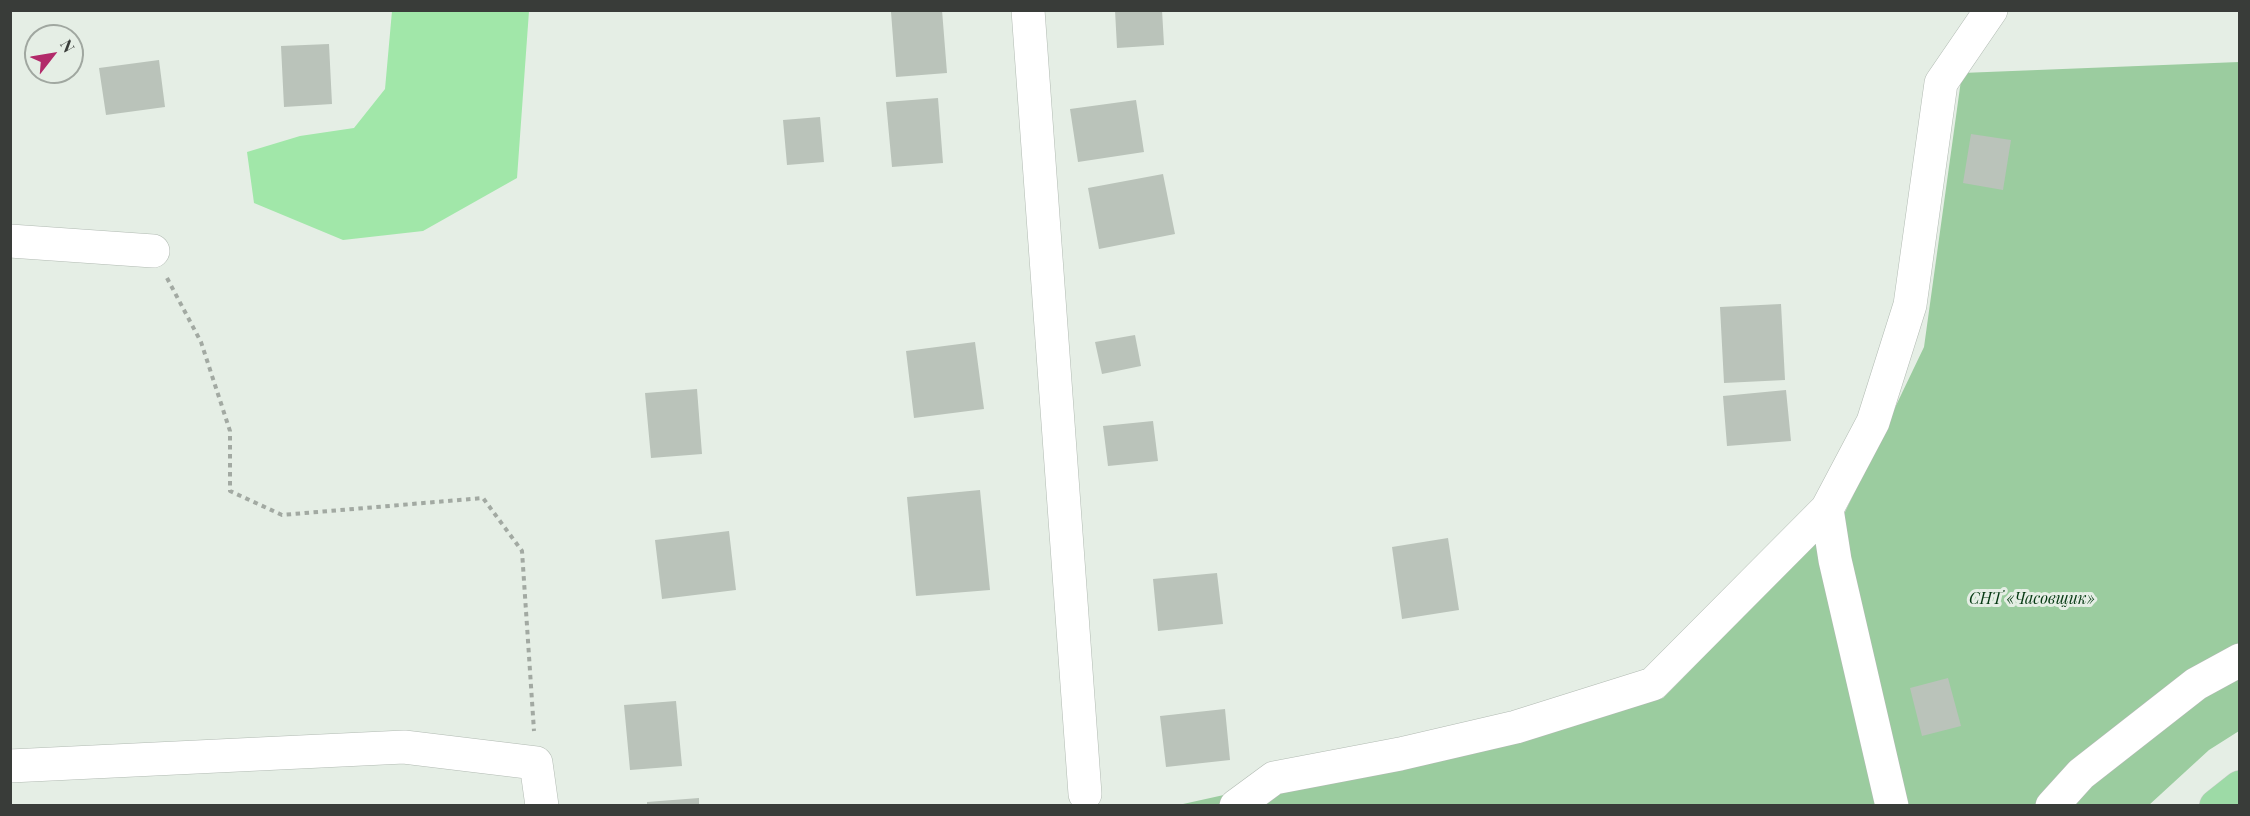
<!DOCTYPE html>
<meta charset="utf-8">
<style>
body{margin:0}
#map{position:relative;width:2250px;height:816px;overflow:hidden;background:#e5eee5;font-family:"Playfair Display",serif}
canvas{display:block}
.frame{position:absolute;inset:0;border:12px solid #393c39;pointer-events:none}
.north{position:absolute;left:24px;top:24px;width:60px;height:60px;box-sizing:border-box;background:#e5eee5;border:2px solid #a0a7a0;border-radius:50%;rotate:59deg;font-size:16px;font-weight:700;line-height:24px;text-align:center;color:#393c39}
.north::after{content:'';display:block;margin:auto;width:21px;height:27px;background:#b22a6a;clip-path:polygon(50% 0,100% 100%,50% 72%,0 100%)}
</style>
<div id="map">
<canvas width="2250" height="816"></canvas>
<div class="frame"></div>
<div class="north">N</div>
</div>
<script>
const g = document.querySelector('canvas').getContext('2d');
g.lineJoin = 'round';
function fillPath(path, color) {
  g.fillStyle = color;
  g.fill(path, 'evenodd');
}
function poly(rows) {
  const path = new Path2D();
  for (const r of rows) {
    path.moveTo(r[0], r[1]);
    for (let i = 2; i < r.length; i += 2) path.lineTo(r[i], r[i + 1]);
  }
  return path;
}
function trace(path, color, width, dash) {
  g.strokeStyle = color;
  g.lineWidth = width;
  g.lineCap = dash ? 'butt' : 'round';
  g.setLineDash(dash || []);
  g.stroke(path);
}
function write(font, color, halo, rows, align = 'center') {
  g.font = font + ' "Playfair Display",serif';
  g.lineWidth = 6;
  g.setLineDash([]);
  g.textBaseline = 'middle';
  g.strokeStyle = halo;
  g.fillStyle = color;
  for (const [text, x, y, turn = 0] of rows) {
    g.save();
    g.translate(x, y);
    g.rotate((+turn || 0) * Math.PI / 180);
    g.textAlign = isNaN(turn) ? turn : align;
    if (halo) g.strokeText(text, 0, 0);
    g.fillText(text, 0, 0);
    g.restore();
  }
}
fillPath(poly([
 [2239,62,2239,731,2209,750,2149,805,1174,806,1663,698,1845,512,1924,347,1962,73]
]), '#9bcc9f');
fillPath(poly([
 [392,11,529,11,517,178,423,231,343,240,254,203,247,152,300,136,354,128,385,89]
]), '#a1e7a9');
fillPath(poly([
 [910,10,942,10,947,73,896,77,891,12],
 [1115,10,1162,10,1164,45,1117,48],
 [329,44,332,104,284,107,281,46],
 [159,60,165,107,106,115,99,68],
 [938,98,943,163,892,167,886,102],
 [1136,100,1144,152,1078,162,1070,109],
 [820,117,824,162,787,165,783,120],
 [1971,134,2011,140,2003,190,1963,183],
 [1163,174,1175,234,1099,249,1088,188],
 [1781,304,1785,380,1724,383,1720,307],
 [1135,335,1141,366,1102,374,1095,342],
 [975,342,984,409,914,418,906,351],
 [697,389,702,454,651,458,645,393],
 [1786,390,1791,441,1727,446,1723,396],
 [1153,421,1158,461,1108,466,1103,426],
 [980,490,990,590,916,596,907,497],
 [729,531,736,590,662,599,655,540],
 [1448,538,1459,610,1402,619,1392,547],
 [1217,573,1223,624,1158,631,1153,579],
 [1948,678,1961,726,1922,736,1910,688],
 [676,701,682,766,630,770,624,705],
 [1225,709,1230,760,1166,767,1160,716],
 [699,798,699,806,647,806,647,802]
]), '#bac3ba');
const minor = poly([
 [1028,10,1085,794],
 [10,241,153,251],
 [10,766,404,747,536,763,542,806],
 [1236,806,1274,778,1400,754,1516,727,1653,684,1827,509],
 [1892,806,1835,560,1827,509,1873,422,1910,305,1941,83,1991,10],
 [2052,806,2081,774,2196,684,2240,660]
]);
const major = poly([
 [2216,806,2240,787]
]);
trace(minor, '#b1bab2', 34);
trace(major, '#ccc', 34);
trace(poly([
 [167,278,201,342,230,431,230,491,282,515,483,498,522,551,534,731]
]), '#a2a9a2', 4, [4.5, 4.5]);
trace(minor, '#fff', 33);
trace(major, '#9ddaa6', 33);
write('italic 16px', '#053912', '#e5eee5', [
 ["СНТ «Часовщик»",2032,599]
]);
</script>
